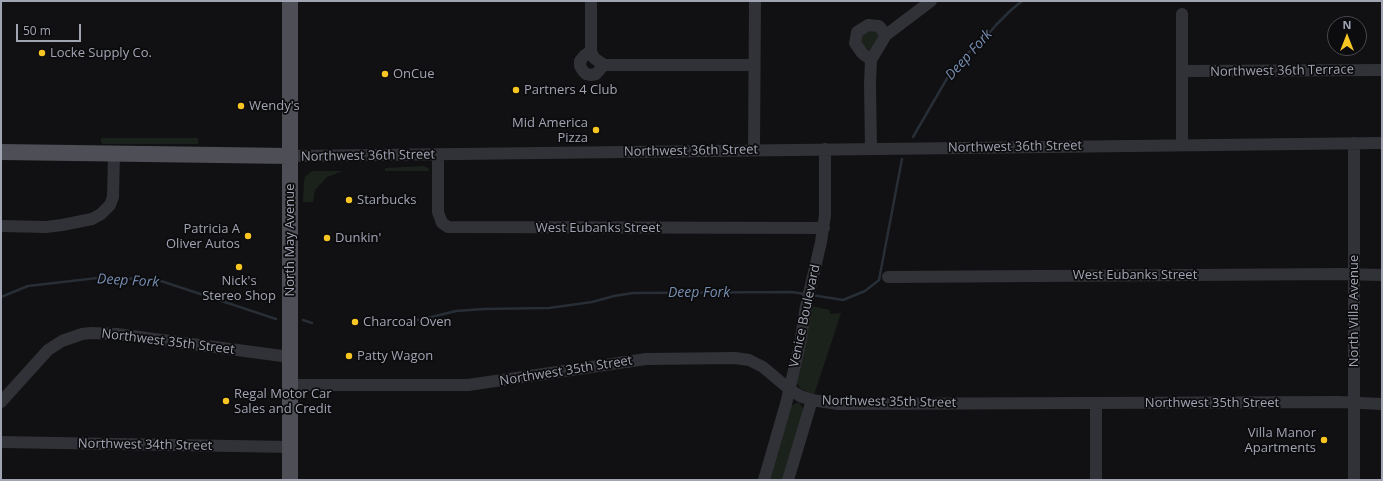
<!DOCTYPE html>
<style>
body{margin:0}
#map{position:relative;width:1383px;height:481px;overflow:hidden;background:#111012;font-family:"Open Sans",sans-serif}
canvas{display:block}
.frame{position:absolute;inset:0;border:2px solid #a1a5b3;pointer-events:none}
.north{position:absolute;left:1327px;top:16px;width:40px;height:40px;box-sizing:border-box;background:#0c0b0d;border:1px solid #48494f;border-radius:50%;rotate:0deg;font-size:11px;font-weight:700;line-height:16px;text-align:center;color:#a1a5b3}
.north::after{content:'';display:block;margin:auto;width:14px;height:18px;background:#f8c622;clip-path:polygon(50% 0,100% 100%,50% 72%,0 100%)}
.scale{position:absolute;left:16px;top:24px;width:65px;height:18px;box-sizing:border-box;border:2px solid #a1a5b3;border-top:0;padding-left:5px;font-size:12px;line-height:14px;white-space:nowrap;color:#a1a5b3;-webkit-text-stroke:3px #0c0b0d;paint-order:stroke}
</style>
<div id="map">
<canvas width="1383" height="481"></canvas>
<div class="frame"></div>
<div class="north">N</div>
<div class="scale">50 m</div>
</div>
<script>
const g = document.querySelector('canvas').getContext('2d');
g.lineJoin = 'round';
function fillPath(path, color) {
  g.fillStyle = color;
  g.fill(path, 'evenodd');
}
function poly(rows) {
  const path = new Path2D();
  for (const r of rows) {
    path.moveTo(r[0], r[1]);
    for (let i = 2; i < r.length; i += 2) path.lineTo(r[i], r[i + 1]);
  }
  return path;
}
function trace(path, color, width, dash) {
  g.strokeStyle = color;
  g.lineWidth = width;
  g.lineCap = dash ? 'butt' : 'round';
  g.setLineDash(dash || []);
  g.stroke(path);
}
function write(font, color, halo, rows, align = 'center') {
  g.font = font + ' "Open Sans",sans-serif';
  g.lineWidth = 3.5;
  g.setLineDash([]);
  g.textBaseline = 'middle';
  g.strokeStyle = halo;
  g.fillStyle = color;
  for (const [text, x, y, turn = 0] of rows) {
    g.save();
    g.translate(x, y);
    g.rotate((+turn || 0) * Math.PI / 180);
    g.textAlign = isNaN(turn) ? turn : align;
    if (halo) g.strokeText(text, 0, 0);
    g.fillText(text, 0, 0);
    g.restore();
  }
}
fillPath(poly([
 [864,30,877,31,880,37,873,49,869,50,863,47,860,41],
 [101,138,198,138,198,144,103,144,101,142],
 [424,166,429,169,429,171,385,171,385,168],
 [312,171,343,171,327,177,315,190,313,202,303,202,304,182,305,177],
 [812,306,830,310,830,314,841,313,814,395,801,389,796,382,806,342],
 [799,402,804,410,785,480,769,480,791,406]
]), '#1b221c');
trace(poly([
 [913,137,949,75,968,53,985,38,996,25,1011,10,1022,1],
 [812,295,843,300,865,291,879,280,902,159],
 [1,297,28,286,97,278,155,279,276,319],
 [303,320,312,323],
 [393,325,427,318,456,311,484,309,549,308,592,302,614,296,633,293,792,292,805,294]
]), '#272e36', 2.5);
trace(poly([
 [591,1,591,51,594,58,604,65,753,65],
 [1182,14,1182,144],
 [591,51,584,56,580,61,580,66,583,71,586,74,591,75,596,74,604,65],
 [871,60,862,53,855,43,857,32,868,25,879,26,886,35],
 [1182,71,1382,70],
 [1354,143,1354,480],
 [871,149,870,84,871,60,886,35,931,1],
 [754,150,755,1],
 [438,155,438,212,442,223,448,227,824,228],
 [290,156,1382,143],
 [1,226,46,227,62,225,92,219,101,214,110,205,113,197,114,153],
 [888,277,1341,274,1382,275],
 [290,385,468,385,646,359,735,358,749,360,763,367,789,389,800,396,812,400,838,404,1339,402,1382,404],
 [1,402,48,350,62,341,82,334,91,333,117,334,290,357],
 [1,442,290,447],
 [764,480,786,404,800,344,806,306,821,242,825,215,825,149],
 [788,480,812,400],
 [1096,480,1096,403]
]), '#313237', 12);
trace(poly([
 [290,1,290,480],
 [1,152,290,156]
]), '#4d4e56', 16);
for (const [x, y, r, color] of [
 [42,53,4,"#f8c622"],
 [385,74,4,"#f8c622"],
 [516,90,4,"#f8c622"],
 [241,106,4,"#f8c622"],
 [596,130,4,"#f8c622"],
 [349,200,4,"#f8c622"],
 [248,236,4,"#f8c622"],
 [327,238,4,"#f8c622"],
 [239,267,4,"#f8c622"],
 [355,322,4,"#f8c622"],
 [349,356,4,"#f8c622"],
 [226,401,4,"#f8c622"],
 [1324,440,4,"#f8c622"]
]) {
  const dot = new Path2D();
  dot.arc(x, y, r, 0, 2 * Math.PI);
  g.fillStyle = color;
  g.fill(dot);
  trace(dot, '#0c0b0d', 1.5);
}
write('13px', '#a1a5b3', '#0c0b0d', [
 ["Locke Supply Co.",50,53],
 ["OnCue",393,74],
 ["Partners 4 Club",524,90],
 ["Wendy's",249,106],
 ["Mid America",588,123,"right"],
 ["Pizza",588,138,"right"],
 ["Starbucks",357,200],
 ["Patricia A",240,229,"right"],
 ["Oliver Autos",240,244,"right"],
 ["Dunkin'",335,238],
 ["Nick's",239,281,"center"],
 ["Stereo Shop",239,296,"center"],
 ["Charcoal Oven",363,322],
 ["Patty Wagon",357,356],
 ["Regal Motor Car",234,394],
 ["Sales and Credit",234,409],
 ["Villa Manor",1316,433,"right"],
 ["Apartments",1316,448,"right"]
], 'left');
write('13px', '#a1a5b3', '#0c0b0d', [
 ["Northwest 36th Terrace",1282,71,-1],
 ["Northwest 36th Street",1015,147,-1],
 ["Northwest 36th Street",691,151,-1],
 ["Northwest 36th Street",368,156,-1],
 ["West Eubanks Street",598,228],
 ["North May Avenue",290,240,-90],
 ["West Eubanks Street",1135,275],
 ["North Villa Avenue",1354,311,-90],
 ["Venice Boulevard",805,316,-78],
 ["Northwest 35th Street",168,342,7],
 ["Northwest 35th Street",566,371,-9],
 ["Northwest 35th Street",889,402,1],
 ["Northwest 35th Street",1212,403],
 ["Northwest 34th Street",145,445,1]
]);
write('italic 14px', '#768fb1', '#0c0b0d', [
 ["Deep Fork",969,55,-48],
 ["Deep Fork",128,281,3],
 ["Deep Fork",699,293]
]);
</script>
